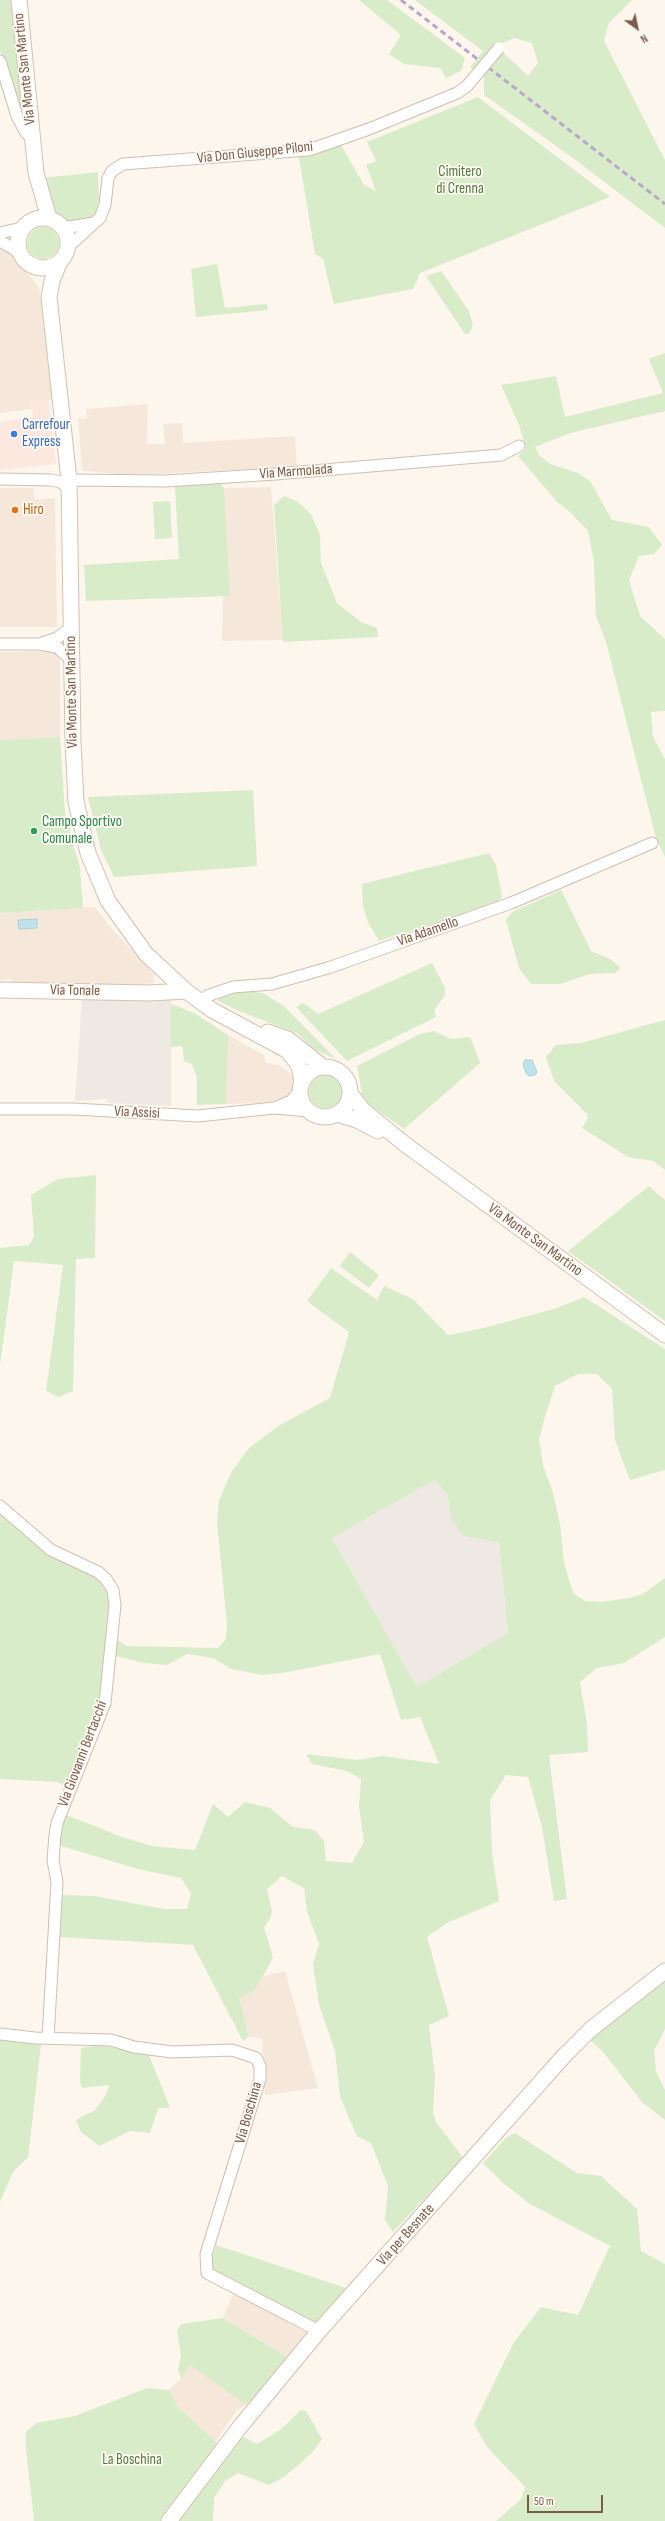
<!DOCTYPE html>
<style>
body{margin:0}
#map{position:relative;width:665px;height:2521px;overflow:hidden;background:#fdf6ec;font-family:"Sofia Sans Condensed",sans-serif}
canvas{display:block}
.north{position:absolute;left:617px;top:8px;width:40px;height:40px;-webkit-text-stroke:3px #fffaf3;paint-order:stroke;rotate:147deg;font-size:11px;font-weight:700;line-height:16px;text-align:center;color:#7a5c4d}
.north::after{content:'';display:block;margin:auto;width:14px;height:18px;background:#7a5c4d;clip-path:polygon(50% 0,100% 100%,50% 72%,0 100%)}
.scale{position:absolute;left:527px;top:2495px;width:76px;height:18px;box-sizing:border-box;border:2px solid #7a5c4d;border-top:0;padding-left:5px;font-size:12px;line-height:14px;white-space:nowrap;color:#7a5c4d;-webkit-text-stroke:3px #fffaf3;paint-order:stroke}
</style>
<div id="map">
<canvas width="665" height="2521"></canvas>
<div class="north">N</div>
<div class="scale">50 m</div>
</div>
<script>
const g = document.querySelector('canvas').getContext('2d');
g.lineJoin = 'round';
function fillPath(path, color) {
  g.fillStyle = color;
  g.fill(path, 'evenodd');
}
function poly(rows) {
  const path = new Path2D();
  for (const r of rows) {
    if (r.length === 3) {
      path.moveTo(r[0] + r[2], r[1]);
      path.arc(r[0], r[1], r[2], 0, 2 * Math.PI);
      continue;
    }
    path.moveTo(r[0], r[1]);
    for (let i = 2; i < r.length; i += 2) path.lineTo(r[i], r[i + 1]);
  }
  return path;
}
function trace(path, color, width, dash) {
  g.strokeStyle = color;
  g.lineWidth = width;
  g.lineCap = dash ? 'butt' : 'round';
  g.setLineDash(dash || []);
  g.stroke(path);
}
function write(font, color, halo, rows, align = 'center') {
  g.font = font + ' "Sofia Sans Condensed",sans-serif';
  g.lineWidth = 3.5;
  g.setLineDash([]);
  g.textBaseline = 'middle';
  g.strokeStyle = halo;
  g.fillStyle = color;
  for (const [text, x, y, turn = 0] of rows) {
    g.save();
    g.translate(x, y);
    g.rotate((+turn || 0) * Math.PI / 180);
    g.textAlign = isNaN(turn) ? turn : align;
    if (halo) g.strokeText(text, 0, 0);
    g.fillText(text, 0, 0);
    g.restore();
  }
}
fillPath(poly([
 [0,247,13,255,39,287,54,400,32,402,32,409,0,413],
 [148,404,147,444,165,444,163,424,182,423,183,443,295,436,297,467,129,475,85,471,82,469,78,418,87,419,86,409],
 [271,487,283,640,222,641,223,597,230,596,224,488],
 [0,488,33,488,35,500,55,498,57,627,0,627],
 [53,651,60,660,60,737,0,740,0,652],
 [95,907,111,928,154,974,153,983,135,986,11,983,11,979,0,980,0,913],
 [228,1035,264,1055,266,1063,279,1065,295,1077,292,1093,286,1098,263,1103,226,1104],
 [285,1971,318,2088,265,2095,262,2038,249,2037,239,1997,254,1991,262,1977],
 [234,2292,309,2334,289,2358,223,2318],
 [190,2364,246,2405,237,2410,215,2442,177,2406,169,2390,181,2379]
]), '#f5e8da');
fillPath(poly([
 [49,400,56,464,0,470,0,422,33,417,31,402]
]), '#fde8e0');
fillPath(poly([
 [82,998,171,999,171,1106,109,1103,106,1099,75,1101],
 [435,1480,448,1496,451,1519,499,1542,508,1633,417,1687,332,1538]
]), '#efe9e4');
fillPath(poly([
 [0,0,11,0,24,110,22,111,19,110,0,50],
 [359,0,387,0,465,58,461,71,446,78,440,68,404,64,389,54,401,35],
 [415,0,632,0,609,23,604,41,665,160,665,228,573,158,484,95,484,76,470,67,483,51],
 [514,38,532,43,538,63,528,76,496,46],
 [478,97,610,197,420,273,413,289,334,304,323,259,315,254,299,157,341,145,364,185,376,191,366,165,376,161,367,142],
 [98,172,99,199,96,213,88,221,71,223,61,218,53,208,42,178],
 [43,243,16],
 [217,264,225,308,267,304,268,310,196,317,191,269],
 [441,271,469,311,473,325,469,334,465,334,426,276],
 [665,353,665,411,570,433,535,447,539,455,550,464,578,473,590,481,612,520,649,527,662,545,654,554,639,556,629,580,640,616,665,639,665,711,651,712,653,737,665,759,665,857,656,838,606,642,596,616,594,562,588,531,569,511,557,502,518,456,526,449,519,425,501,385,556,376,565,417,663,393,649,359],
 [221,484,224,488,230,596,86,601,84,565,179,559,175,486],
 [284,496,297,501,311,514,320,535,321,563,337,603,361,622,377,628,378,637,283,642,274,505],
 [170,501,172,538,155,539,153,502],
 [60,737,65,813,80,868,83,908,0,913,0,740],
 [253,790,257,866,114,877,101,850,88,797],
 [489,853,496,865,502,897,495,904,379,941,368,922,363,906,362,884],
 [561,890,591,951,610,959,621,968,615,973,590,974,560,984,531,984,519,968,506,920,512,912],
 [432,963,445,988,445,995,434,1010,436,1017,347,1061,296,1007,303,1003,318,1014],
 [248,991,263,993,285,1007,336,1059,315,1050,297,1033,241,1012,218,1001,221,997,229,993],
 [171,1004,194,1013,228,1035,226,1104,197,1105,197,1077,192,1064,184,1061,182,1046,171,1047],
 [665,1020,665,1170,653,1161,628,1157,582,1128,588,1118,587,1114,554,1081,546,1057,556,1045,581,1043],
 [434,1031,451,1039,470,1037,480,1063,404,1129,370,1105,362,1094,357,1066,420,1034],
 [326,1092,17],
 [96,1175,95,1258,76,1259,73,1391,59,1397,46,1391,63,1265,14,1261,0,1365,0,1248,29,1245,34,1237,31,1195,58,1179],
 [649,1186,665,1200,665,1321,568,1251],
 [350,1252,379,1275,369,1288,340,1266],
 [331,1268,377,1300,384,1286,413,1299,448,1335,484,1328,557,1308,584,1297,665,1349,665,1470,630,1480,615,1440,612,1389,597,1374,578,1374,555,1386,544,1420,539,1439,543,1465,553,1493,560,1524,564,1563,573,1593,585,1601,601,1602,629,1598,643,1594,665,1578,665,1637,624,1663,597,1668,580,1682,587,1724,588,1752,549,1755,567,1899,554,1901,542,1827,528,1777,506,1775,490,1800,492,1852,499,1901,447,1923,427,1937,449,2016,429,2025,435,2076,433,2112,436,2122,463,2158,393,2232,385,2220,388,2186,371,2143,357,2136,340,2097,335,2051,319,2004,313,1964,319,1944,307,1911,304,1888,282,1876,267,1889,272,1911,270,1919,264,1927,273,1958,254,1991,239,1997,249,2037,243,2041,193,1945,59,1937,62,1895,94,1896,164,1909,187,1909,191,1893,181,1878,138,1869,58,1845,64,1814,119,1836,152,1846,195,1850,213,1804,228,1817,245,1802,270,1808,293,1827,315,1830,324,1841,326,1861,352,1863,364,1842,359,1807,361,1779,347,1771,312,1764,306,1754,357,1760,383,1756,439,1764,420,1717,401,1720,380,1654,282,1673,262,1675,231,1669,213,1658,187,1654,167,1665,144,1663,116,1656,117,1639,126,1646,218,1648,226,1639,227,1625,217,1522,219,1500,232,1471,249,1448,278,1426,330,1398,349,1332,307,1301],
 [435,1480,448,1496,451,1519,464,1536,499,1542,508,1633,417,1687,332,1538],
 [0,1510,10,1523,46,1550,100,1576,109,1594,105,1662,99,1703,66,1787,58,1782,0,1779],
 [665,1978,665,2029,654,2051,656,2072,665,2090,665,2120,642,2102,604,2053,589,2039],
 [0,2039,41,2045,28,2157,13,2172,0,2202],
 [99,2045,149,2055,170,2108,158,2108,150,2133,130,2131,99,2146,81,2132,76,2120,95,2110,106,2095,109,2085,82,2088,80,2082,81,2048],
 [515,2133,577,2173,601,2176,637,2209,641,2251,665,2264,665,2521,496,2521,521,2499,525,2487,487,2447,474,2424,514,2342,541,2307,578,2315,610,2246,530,2204,503,2183,483,2163,506,2138],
 [216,2245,346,2288,319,2322,312,2324,213,2270,211,2262],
 [223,2318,289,2358,262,2390,246,2405,190,2365,181,2379,178,2369,181,2355,177,2331,181,2324],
 [147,2388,169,2390,177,2406,219,2445,174,2507,162,2521,34,2521,26,2449,26,2432,36,2423,75,2416],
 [301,2410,306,2411,322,2439,312,2453,284,2477,269,2485,238,2473,225,2481,214,2498,213,2521,177,2521,236,2440,244,2437,257,2444,280,2430]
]), '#d8ecc9');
const water = poly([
 [37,919,37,928,19,929,18,920,37,919],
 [525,1060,532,1060,537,1072,535,1075,529,1076,526,1073,523,1064,525,1060]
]);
fillPath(water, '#bfe3e8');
trace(water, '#a5d3da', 1);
const street = poly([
 [0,61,17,116,26,133,32,138],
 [63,228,94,223],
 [0,233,22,228],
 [0,241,19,252],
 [68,247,100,218,105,205,108,178,112,171,123,164,309,150,369,129,457,93,467,86],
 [0,479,51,480,61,482,69,489],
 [69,480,166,481,276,474,501,455,519,446],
 [42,643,57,638,71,628],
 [0,644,39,644,57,647,71,660],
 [201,1002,207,996,233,987,272,984,331,967,511,903,652,843],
 [277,1107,291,1101,300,1091],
 [0,1109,74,1109,198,1116,274,1108,309,1111],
 [0,1506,51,1550,98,1572,106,1579,113,1590,115,1605,105,1703,57,1823,55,1835,53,1860,57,1882,48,2038],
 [0,2034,35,2038,111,2040,134,2047,172,2052,232,2050,256,2058,260,2066,260,2079,206,2254,207,2273,319,2331]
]);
const secondary = poly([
 [19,0,36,173,49,218],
 [43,243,25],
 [60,261,52,281,49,297,69,480,73,742,76,802,88,853,108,901,146,954,186,991,212,1010,288,1051,299,1066,302,1082],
 [0,990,149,993,186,991],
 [268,1032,288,1039,323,1067],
 [325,1092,25],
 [350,1093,363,1110,406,1145,665,1335],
 [337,1114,357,1120,378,1131],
 [169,2521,239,2428,319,2331,563,2057,591,2029,665,1971]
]);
trace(street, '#d1beb0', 13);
trace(secondary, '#d6c0b0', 17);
trace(street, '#fff', 11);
trace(secondary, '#fff', 15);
trace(poly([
 [401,0,665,204]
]), '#b9a8c9', 3, [6, 4]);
const streetBridge = poly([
 [467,86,499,48]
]);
trace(streetBridge, '#d1beb0', 13, []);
trace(streetBridge, '#fff', 11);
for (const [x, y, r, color] of [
 [14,434,4,"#3f7fe0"],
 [15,510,4,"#e8710a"],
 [34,831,4,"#2e9e5b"]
]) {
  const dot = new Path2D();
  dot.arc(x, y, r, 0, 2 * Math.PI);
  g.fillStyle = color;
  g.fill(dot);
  trace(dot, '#fffaf3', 1.5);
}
write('15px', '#7a5c4d', '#fffaf3', [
 ["Via Monte San Martino",25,69,-96],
 ["Via Don Giuseppe Piloni",255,153,-6],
 ["Via Marmolada",296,472,-4],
 ["Via Monte San Martino",72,692,-91],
 ["Via Adamello",428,932,-19],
 ["Via Tonale",75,991,1],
 ["Via Assisi",137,1113,3],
 ["Via Monte San Martino",535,1240,36],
 ["Via Giovanni Bertacchi",83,1754,-69],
 ["Via Boschina",249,2113,-74],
 ["Via per Besnate",406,2235,-48]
]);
write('15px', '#537a41', '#fffaf3', [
 ["Cimitero",460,172],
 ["di Crenna",460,189],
 ["La Boschina",132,2460]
]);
write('15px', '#366cbe', '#fffaf3', [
 ["Carrefour",22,425],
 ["Express",22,442]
], 'left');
write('15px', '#c56008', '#fffaf3', [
 ["Hiro",23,510]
], 'left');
write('15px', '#27864d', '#fffaf3', [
 ["Campo Sportivo",42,822],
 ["Comunale",42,839]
], 'left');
</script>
